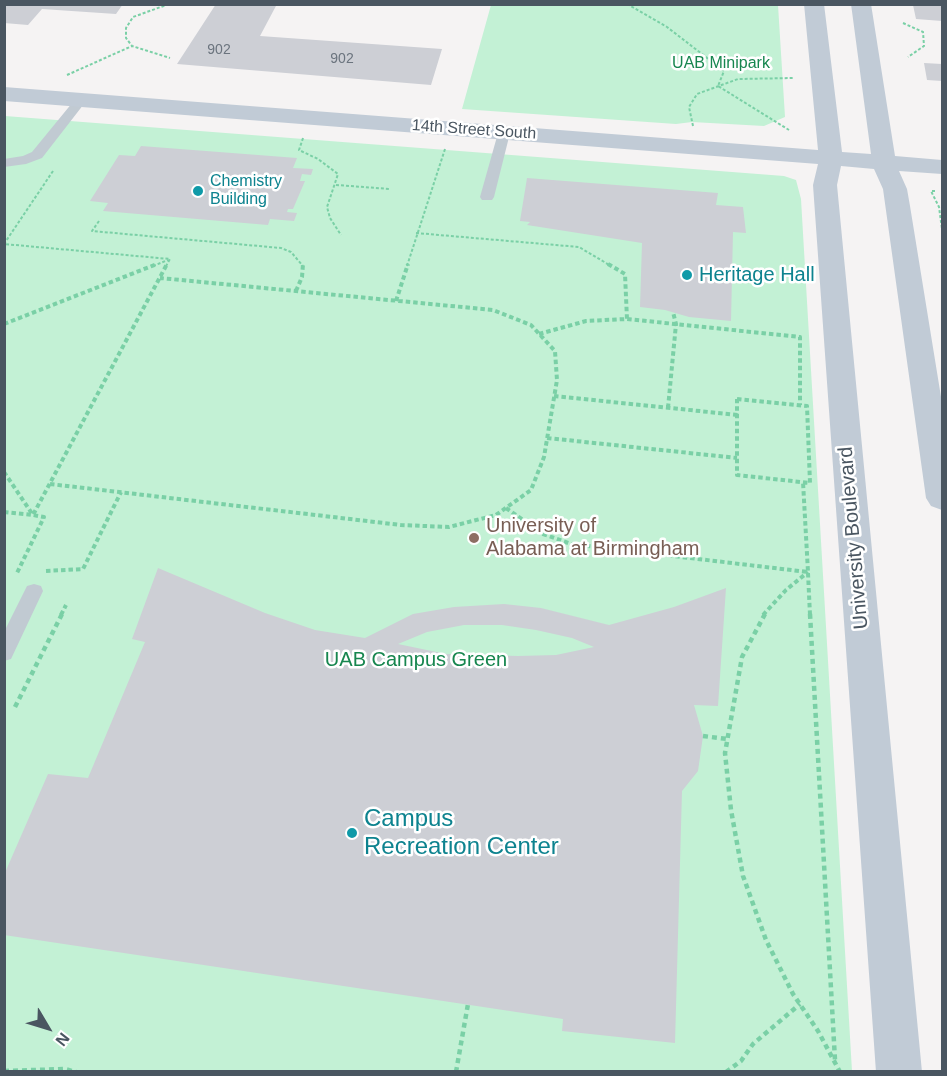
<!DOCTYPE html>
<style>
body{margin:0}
#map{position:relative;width:947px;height:1076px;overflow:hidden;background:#f5f3f3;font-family:Helvetica,sans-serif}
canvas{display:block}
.frame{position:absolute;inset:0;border:6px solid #4a5661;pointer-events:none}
.north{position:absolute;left:18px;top:998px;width:60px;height:60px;-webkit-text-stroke:4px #fff;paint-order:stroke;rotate:128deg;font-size:16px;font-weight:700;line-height:24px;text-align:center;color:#4a5661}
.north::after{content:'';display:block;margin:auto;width:21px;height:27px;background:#4a5661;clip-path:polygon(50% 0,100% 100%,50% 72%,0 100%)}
</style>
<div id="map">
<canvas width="947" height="1076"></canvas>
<div class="frame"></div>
<div class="north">N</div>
</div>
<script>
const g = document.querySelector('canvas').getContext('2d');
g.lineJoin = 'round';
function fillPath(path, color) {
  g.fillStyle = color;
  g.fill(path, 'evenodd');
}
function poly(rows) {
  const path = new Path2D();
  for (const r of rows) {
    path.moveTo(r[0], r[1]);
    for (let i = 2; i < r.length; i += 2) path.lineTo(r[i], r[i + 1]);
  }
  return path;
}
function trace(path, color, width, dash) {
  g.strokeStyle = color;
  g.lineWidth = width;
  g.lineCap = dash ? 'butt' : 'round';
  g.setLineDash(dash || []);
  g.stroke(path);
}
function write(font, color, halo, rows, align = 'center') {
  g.font = font + ' Helvetica,sans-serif';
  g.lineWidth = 5;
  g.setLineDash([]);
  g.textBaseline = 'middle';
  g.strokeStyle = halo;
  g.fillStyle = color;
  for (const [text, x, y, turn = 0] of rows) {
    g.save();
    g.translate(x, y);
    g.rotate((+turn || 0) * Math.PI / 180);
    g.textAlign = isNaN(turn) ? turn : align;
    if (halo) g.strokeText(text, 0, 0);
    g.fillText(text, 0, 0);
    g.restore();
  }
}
fillPath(poly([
 [491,5,778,5,785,117,764,126,692,122,676,124,462,109],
 [5,116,784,176,796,180,801,199,852,1071,5,1071]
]), '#c3f1d5');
fillPath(poly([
 [4,4,123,4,116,14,42,9,28,25,4,23],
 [216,4,277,4,260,36,442,49,431,85,177,64],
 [936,4,942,4,942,21,916,19,913,5],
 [924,63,942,64,942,81,927,80],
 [141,146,297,158,293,168,313,169,311,175,302,174,300,181,305,181,293,209,288,209,287,212,297,213,294,221,270,219,268,225,103,211,108,203,90,201,119,155,135,156],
 [527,178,718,193,716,205,743,207,746,233,733,232,731,321,689,317,665,310,640,307,642,243,527,225,530,222,520,221],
 [158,568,265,613,315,630,365,638,413,614,454,607,504,604,541,608,609,625,674,607,726,588,718,706,694,705,703,736,698,771,682,791,675,1043,562,1031,563,1019,4,935,4,875,48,774,88,778,145,642,132,639],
 [464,625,502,625,536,630,572,638,594,647,556,655,518,656,446,654,398,644,427,632]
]), '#cdcfd5');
trace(poly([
 [169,4,133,17,126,28,126,38,132,46,170,58],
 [627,4,667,27,724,71,718,86,789,130],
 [903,23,923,32,924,46,908,57],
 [67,75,132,46],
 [693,126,689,107,697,94,738,79,794,78],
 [303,138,299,150,318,159,338,174,327,207,330,218,341,235],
 [53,171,4,244,170,259,166,266],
 [336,185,390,189],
 [935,191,931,191,939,207,942,229],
 [99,221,92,231,281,248,291,252,303,266],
 [416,233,579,247,611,266],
 [153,266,168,260],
 [407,266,445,149]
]), '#7ad0a6', 2, [3, 2]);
trace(poly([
 [608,264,625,274,627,319],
 [296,291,302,277,303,264],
 [396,301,408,264],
 [4,324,157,264],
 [539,334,586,321,627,319,800,337,800,405],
 [554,396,738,415],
 [737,399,807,406,810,483,737,475,737,399],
 [668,408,676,324,673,312],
 [547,438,737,458],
 [4,472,33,515,44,517,16,575],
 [50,484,401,525,449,527,496,515,531,490,544,457,557,380,555,351,531,325,493,310,160,278],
 [506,508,543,534,571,544,808,572,803,482],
 [4,512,33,515,167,264],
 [46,571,83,569,121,492],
 [808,573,810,615],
 [61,615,66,605],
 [763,615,786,590,808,572]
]), '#7ad0a6', 4, [4.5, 3]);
trace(poly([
 [765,614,742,657,725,753,731,810,743,876,766,940,793,994,818,1031,840,1072],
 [810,614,835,1060],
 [15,707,62,614],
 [703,736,727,739],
 [4,1071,65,1069,76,1072],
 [456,1072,468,1004],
 [726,1072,741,1061,753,1044,800,1004]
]), '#7ad0a6', 4.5, [5, 4]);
fillPath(poly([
 [81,96,87,100,42,158,26,164,4,167,4,159,23,156,32,152,77,97,81,96],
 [504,129,510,133,494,197,492,200,482,200,480,197,498,133,504,129],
 [34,584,41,586,43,591,11,659,4,661,4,632,27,586,34,584]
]), '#c1cad2');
fillPath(poly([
 [804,4,824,4,842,152,871,154,851,4,871,4,895,156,942,160,942,174,899,171,907,189,910,206,942,403,942,510,931,506,926,498,883,189,874,169,841,166,837,185,922,1072,876,1072,813,185,818,164,4,101,4,87,818,150,804,4]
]), '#c1cbd6');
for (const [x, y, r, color] of [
 [198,191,6,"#0f9aa8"],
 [687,275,6,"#0f9aa8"],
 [474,538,6,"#8d6e63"],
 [352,833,6,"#0f9aa8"]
]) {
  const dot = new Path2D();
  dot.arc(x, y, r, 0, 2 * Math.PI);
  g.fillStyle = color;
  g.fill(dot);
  trace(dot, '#fff', 2);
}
write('14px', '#6b747e', null, [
 ["902",219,50],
 ["902",342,59]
]);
write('16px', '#17864f', '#fff', [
 ["UAB Minipark",721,64]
]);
write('16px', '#4a5661', '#fff', [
 ["14th Street South",474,130,4]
]);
write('16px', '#0d838f', '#fff', [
 ["Chemistry",210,182],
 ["Building",210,200]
], 'left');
write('20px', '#0d838f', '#fff', [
 ["Heritage Hall",699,275]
], 'left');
write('20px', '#785e54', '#fff', [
 ["University of",486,526],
 ["Alabama at Birmingham",486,549]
], 'left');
write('20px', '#4a5661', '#fff', [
 ["University Boulevard",854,538,-95]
]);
write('20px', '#17864f', '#fff', [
 ["UAB Campus Green",416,660]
]);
write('24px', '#0d838f', '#fff', [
 ["Campus",364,819],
 ["Recreation Center",364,847]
], 'left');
</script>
